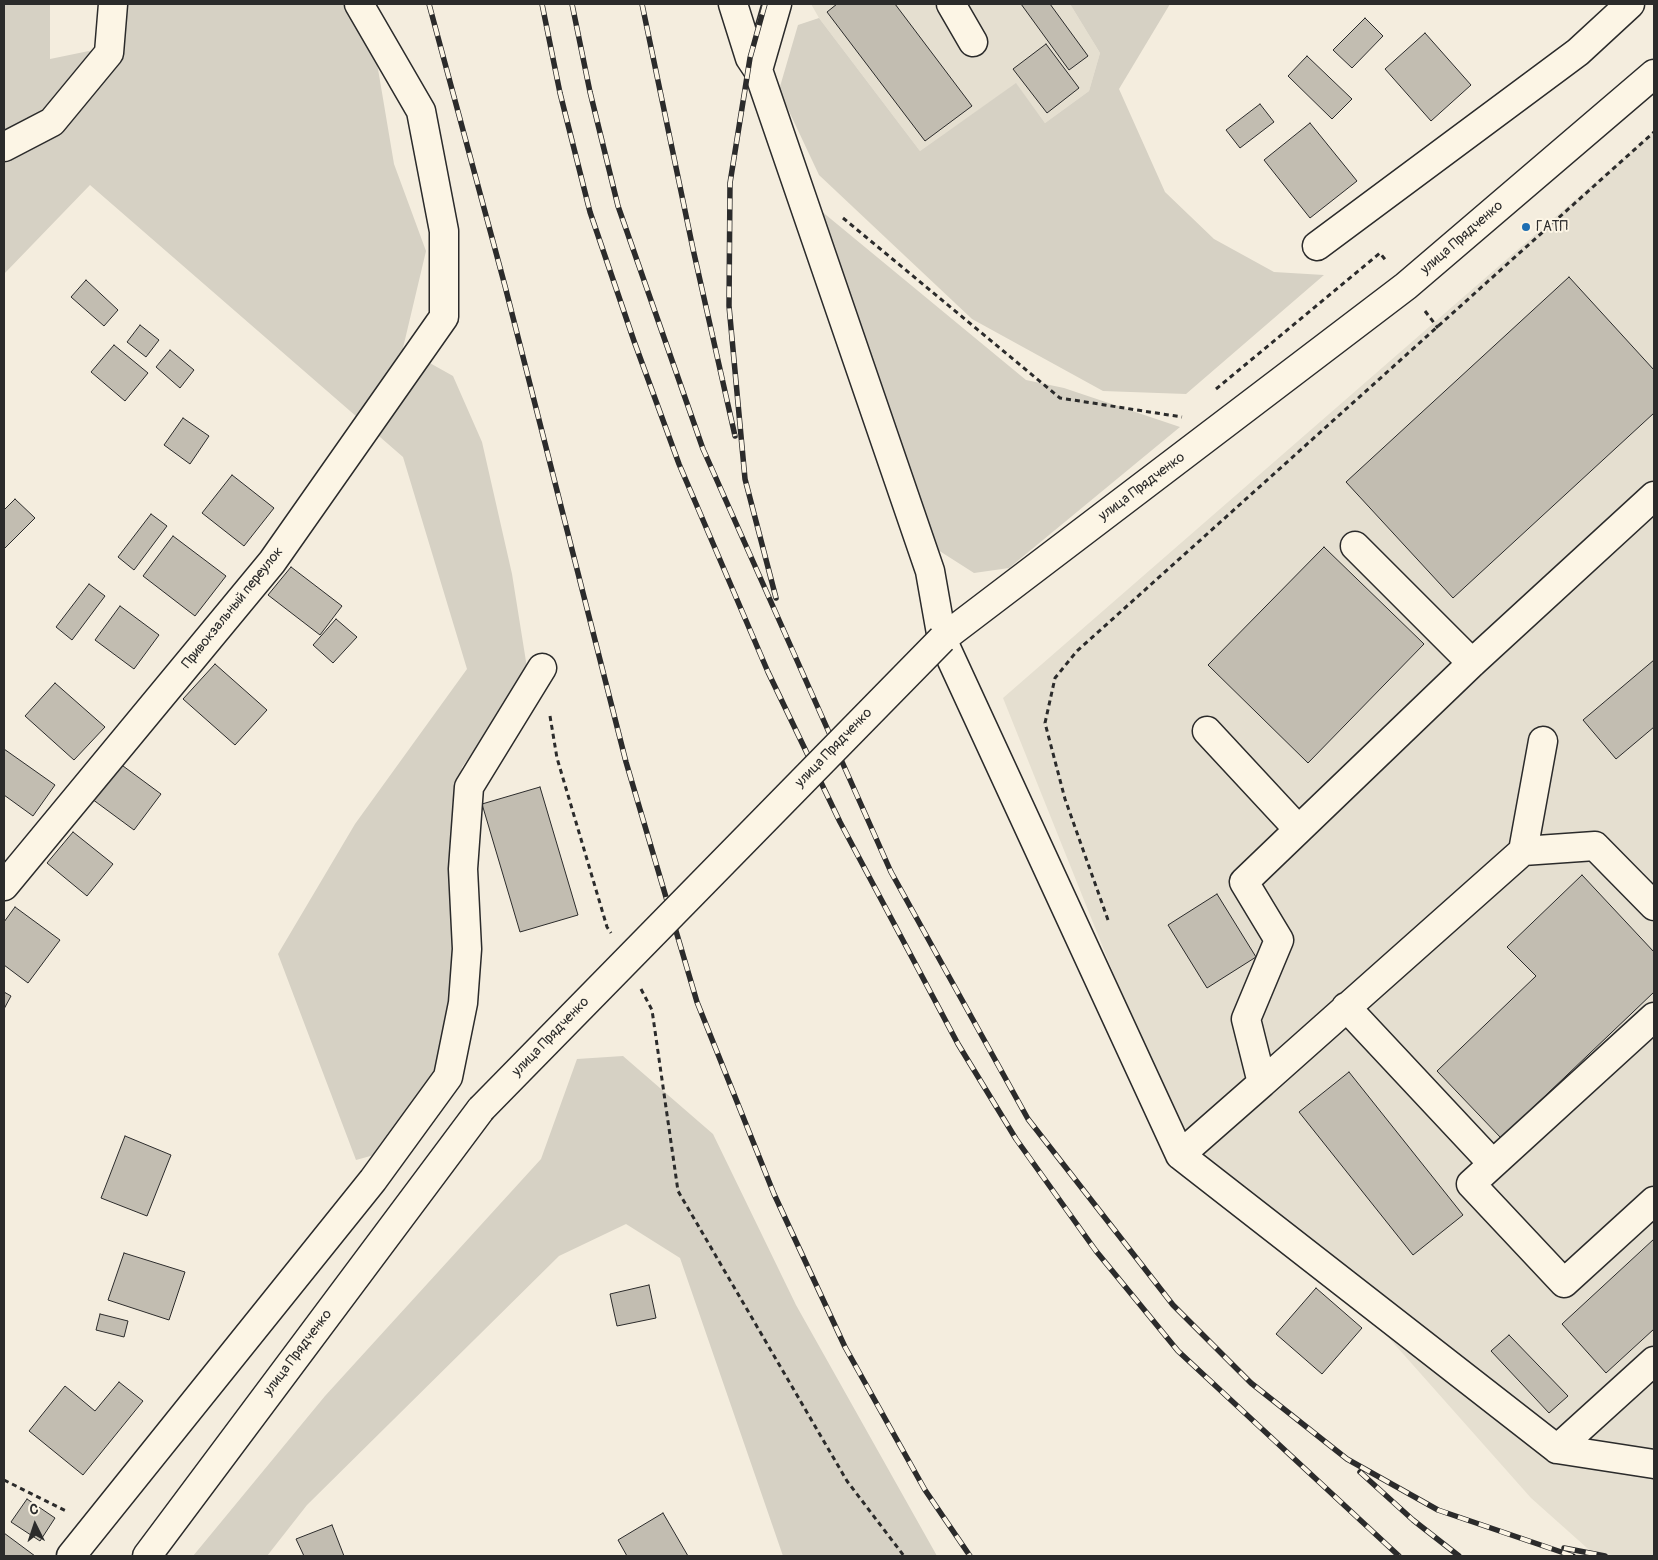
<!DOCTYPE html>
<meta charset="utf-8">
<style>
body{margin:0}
#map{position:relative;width:1658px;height:1560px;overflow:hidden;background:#f4edde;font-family:Pangolin,sans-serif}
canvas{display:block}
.frame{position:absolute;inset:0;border:5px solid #2b2b2b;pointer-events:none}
.north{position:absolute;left:10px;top:1500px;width:50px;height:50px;-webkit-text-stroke:4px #fcf5e5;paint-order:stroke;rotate:356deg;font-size:14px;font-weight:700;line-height:20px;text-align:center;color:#2b2b2b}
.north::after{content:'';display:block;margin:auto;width:18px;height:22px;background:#2b2b2b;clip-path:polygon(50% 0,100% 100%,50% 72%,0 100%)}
</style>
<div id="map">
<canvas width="1658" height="1560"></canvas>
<div class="frame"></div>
<div class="north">С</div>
</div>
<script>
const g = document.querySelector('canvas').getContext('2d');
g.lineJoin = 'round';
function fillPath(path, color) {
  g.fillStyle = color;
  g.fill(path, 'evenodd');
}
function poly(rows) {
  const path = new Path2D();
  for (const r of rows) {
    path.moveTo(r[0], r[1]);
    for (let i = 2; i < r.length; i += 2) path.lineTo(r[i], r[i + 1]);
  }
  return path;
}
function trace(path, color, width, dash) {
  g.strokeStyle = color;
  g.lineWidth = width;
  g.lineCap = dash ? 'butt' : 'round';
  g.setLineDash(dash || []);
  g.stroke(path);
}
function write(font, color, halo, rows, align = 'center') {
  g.font = font + ' Pangolin,sans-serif';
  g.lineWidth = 4;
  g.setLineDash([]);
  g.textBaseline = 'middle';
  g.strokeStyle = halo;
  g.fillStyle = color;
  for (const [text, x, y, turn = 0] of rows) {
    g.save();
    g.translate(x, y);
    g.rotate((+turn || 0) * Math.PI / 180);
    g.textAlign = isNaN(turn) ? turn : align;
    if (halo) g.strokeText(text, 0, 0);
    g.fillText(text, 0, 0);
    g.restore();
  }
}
fillPath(poly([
 [811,4,1070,4,1100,53,1089,91,1045,123,1016,84,920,151,819,18],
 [1654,131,1654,1556,1596,1556,1531,1498,1310,1249,1183,1147,1003,698]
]), '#e5dfd0');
fillPath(poly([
 [4,4,50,4,50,59,118,45,122,4,346,4,377,63,394,164,426,251,403,348,453,376,482,442,512,574,528,674,506,707,462,767,451,821,457,940,443,1067,385,1152,356,1160,278,954,355,824,467,669,403,457,90,185,4,274],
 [1070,4,1170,4,1119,89,1165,192,1214,239,1274,272,1324,275,1186,394,1103,391,972,319,819,175,779,90,798,25,819,18,920,151,1016,83,1045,123,1089,91,1100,53],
 [820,210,1026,380,1064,388,1180,427,1009,568,974,573,938,550],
 [623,1056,713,1134,796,1305,937,1556,783,1556,680,1258,626,1224,559,1256,307,1505,267,1556,193,1556,325,1396,541,1159,577,1059]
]), '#d6d1c4');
const building = poly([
 [837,4,895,4,972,106,925,141,827,12,837,4],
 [1021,4,1050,4,1088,56,1069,70,1021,4],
 [1365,18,1383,36,1352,68,1333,50,1365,18],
 [1425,33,1471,85,1431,121,1385,69,1425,33],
 [1046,44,1079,88,1047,113,1013,69,1046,44],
 [1307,56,1352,99,1332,119,1288,76,1307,56],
 [1260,104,1274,122,1240,148,1226,130,1260,104],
 [1310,123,1357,181,1310,218,1264,160,1310,123],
 [1569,277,1654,370,1654,413,1453,598,1346,482,1569,277],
 [86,280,118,310,104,326,71,297,86,280],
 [140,325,159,340,146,357,127,342,140,325],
 [114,345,148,373,125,401,91,372,114,345],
 [170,350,194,370,180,388,156,367,170,350],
 [183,418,209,436,190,464,164,445,183,418],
 [232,475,274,508,244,546,202,513,232,475],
 [15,499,35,518,4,549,4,510,15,499],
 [151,514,167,526,134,570,118,557,151,514],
 [173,536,226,576,195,616,143,576,173,536],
 [1324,547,1424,644,1308,763,1208,665,1324,547],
 [291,567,342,606,320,635,268,595,291,567],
 [89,584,105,596,72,640,56,627,89,584],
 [120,606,159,635,134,669,95,640,120,606],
 [336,619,357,637,333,663,313,645,336,619],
 [1654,660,1654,727,1616,759,1583,720,1654,660],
 [215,664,267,710,235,745,183,699,215,664],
 [55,683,105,727,74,760,25,716,55,683],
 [4,749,55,785,33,816,4,795,4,749],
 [119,763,161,794,134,830,92,799,119,763],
 [540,787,578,915,520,932,482,804,540,787],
 [73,832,113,864,87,896,47,863,73,832],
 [1582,875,1654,952,1654,992,1501,1138,1437,1071,1536,976,1507,947,1582,875],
 [1217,894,1256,957,1207,988,1168,925,1217,894],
 [15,907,60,940,28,983,4,965,4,922,15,907],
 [4,992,11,996,4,1009,4,992],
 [1349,1072,1463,1215,1413,1255,1299,1112,1349,1072],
 [125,1136,171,1155,147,1216,101,1198,125,1136],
 [1654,1239,1654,1329,1606,1373,1562,1324,1654,1239],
 [124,1253,185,1272,169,1320,108,1300,124,1253],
 [649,1285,656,1318,617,1326,610,1294,649,1285],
 [1316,1288,1362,1328,1322,1374,1276,1334,1316,1288],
 [100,1314,128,1321,124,1337,96,1330,100,1314],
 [1509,1335,1568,1396,1549,1413,1491,1351,1509,1335],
 [119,1382,143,1401,83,1475,29,1431,65,1386,95,1411,119,1382],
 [27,1499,55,1518,40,1541,11,1522,27,1499],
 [663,1513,688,1556,627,1556,618,1540,663,1513],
 [332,1525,344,1556,304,1556,296,1539,332,1525],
 [4,1533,35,1556,4,1556,4,1533]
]);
fillPath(building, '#c2bdb1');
trace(building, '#2b2b2b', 1);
const minor = poly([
 [733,4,750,58,758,70,930,571,942,639,1180,1155,1557,1449,1654,1464],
 [951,4,973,42],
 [758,70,777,4],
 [4,147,52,122,109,53,113,4],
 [1317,246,1578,52,1630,4],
 [1355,546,1472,663],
 [1207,731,1298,829],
 [1523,851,1595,846,1654,906],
 [4,886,272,562,444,317,444,231,421,111,359,4],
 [1346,1007,1492,1163],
 [1654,1017,1471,1184,1564,1283,1654,1201],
 [1262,1083,1523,851,1543,741],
 [1180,1155,1262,1083,1246,1019,1279,940,1244,882,1472,663,1654,496],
 [1557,1449,1654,1361],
 [71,1556,373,1180,448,1077,463,1003,467,949,463,869,469,787,542,668]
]);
const major = poly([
 [942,639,1406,286,1654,74],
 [147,1556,481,1109]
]);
trace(minor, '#2b2b2b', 31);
trace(major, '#2b2b2b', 31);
trace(poly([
 [843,218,1060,398,1182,417],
 [1425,311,1438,328],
 [1216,389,1380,253,1387,262],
 [550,716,557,758,607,927,611,933],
 [1108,920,1065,799,1045,723,1055,678,1077,651,1654,132],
 [641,989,652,1010,678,1191,847,1481,904,1556],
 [4,1480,68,1512]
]), '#2b2b2b', 3, [5, 4]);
trace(minor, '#fcf5e5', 28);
trace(major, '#fcf5e5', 28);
const rail = poly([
 [429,4,505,286,626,762,697,1002,774,1194,845,1347,925,1490,970,1556],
 [542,4,560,93,590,212,634,341,679,464,768,672,840,822,958,1044,1016,1139,1096,1251,1178,1351,1399,1556],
 [572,4,590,92,618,206,703,449,891,872,1028,1119,1173,1305,1251,1383,1347,1459,1438,1510,1573,1556],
 [642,4,693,249,735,436],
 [765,4,750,58,730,183,729,306,745,479,776,598],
 [1360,1472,1413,1520,1459,1556],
 [1564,1548,1605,1556]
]);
trace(rail, '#2b2b2b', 5.5);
trace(rail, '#fcf5e5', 4, [11]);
const majorBridge = poly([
 [481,1109,942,639]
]);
trace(majorBridge, '#2b2b2b', 31, []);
trace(majorBridge, '#fcf5e5', 28);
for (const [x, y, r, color] of [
 [1526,227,5,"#1f6fb2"]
]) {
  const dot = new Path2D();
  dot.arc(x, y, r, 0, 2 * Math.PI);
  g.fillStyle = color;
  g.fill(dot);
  trace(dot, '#fcf5e5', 2);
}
write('14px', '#2b2b2b', '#fcf5e5', [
 ["ГАТП",1536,227]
], 'left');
write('14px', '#2b2b2b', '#fcf5e5', [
 ["улица Прядченко",1462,238,-41],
 ["улица Прядченко",1142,487,-37],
 ["Привокзальный переулок",233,608,-51],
 ["улица Прядченко",834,748,-46],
 ["улица Прядченко",551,1037,-46],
 ["улица Прядченко",298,1353,-53]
]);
</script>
